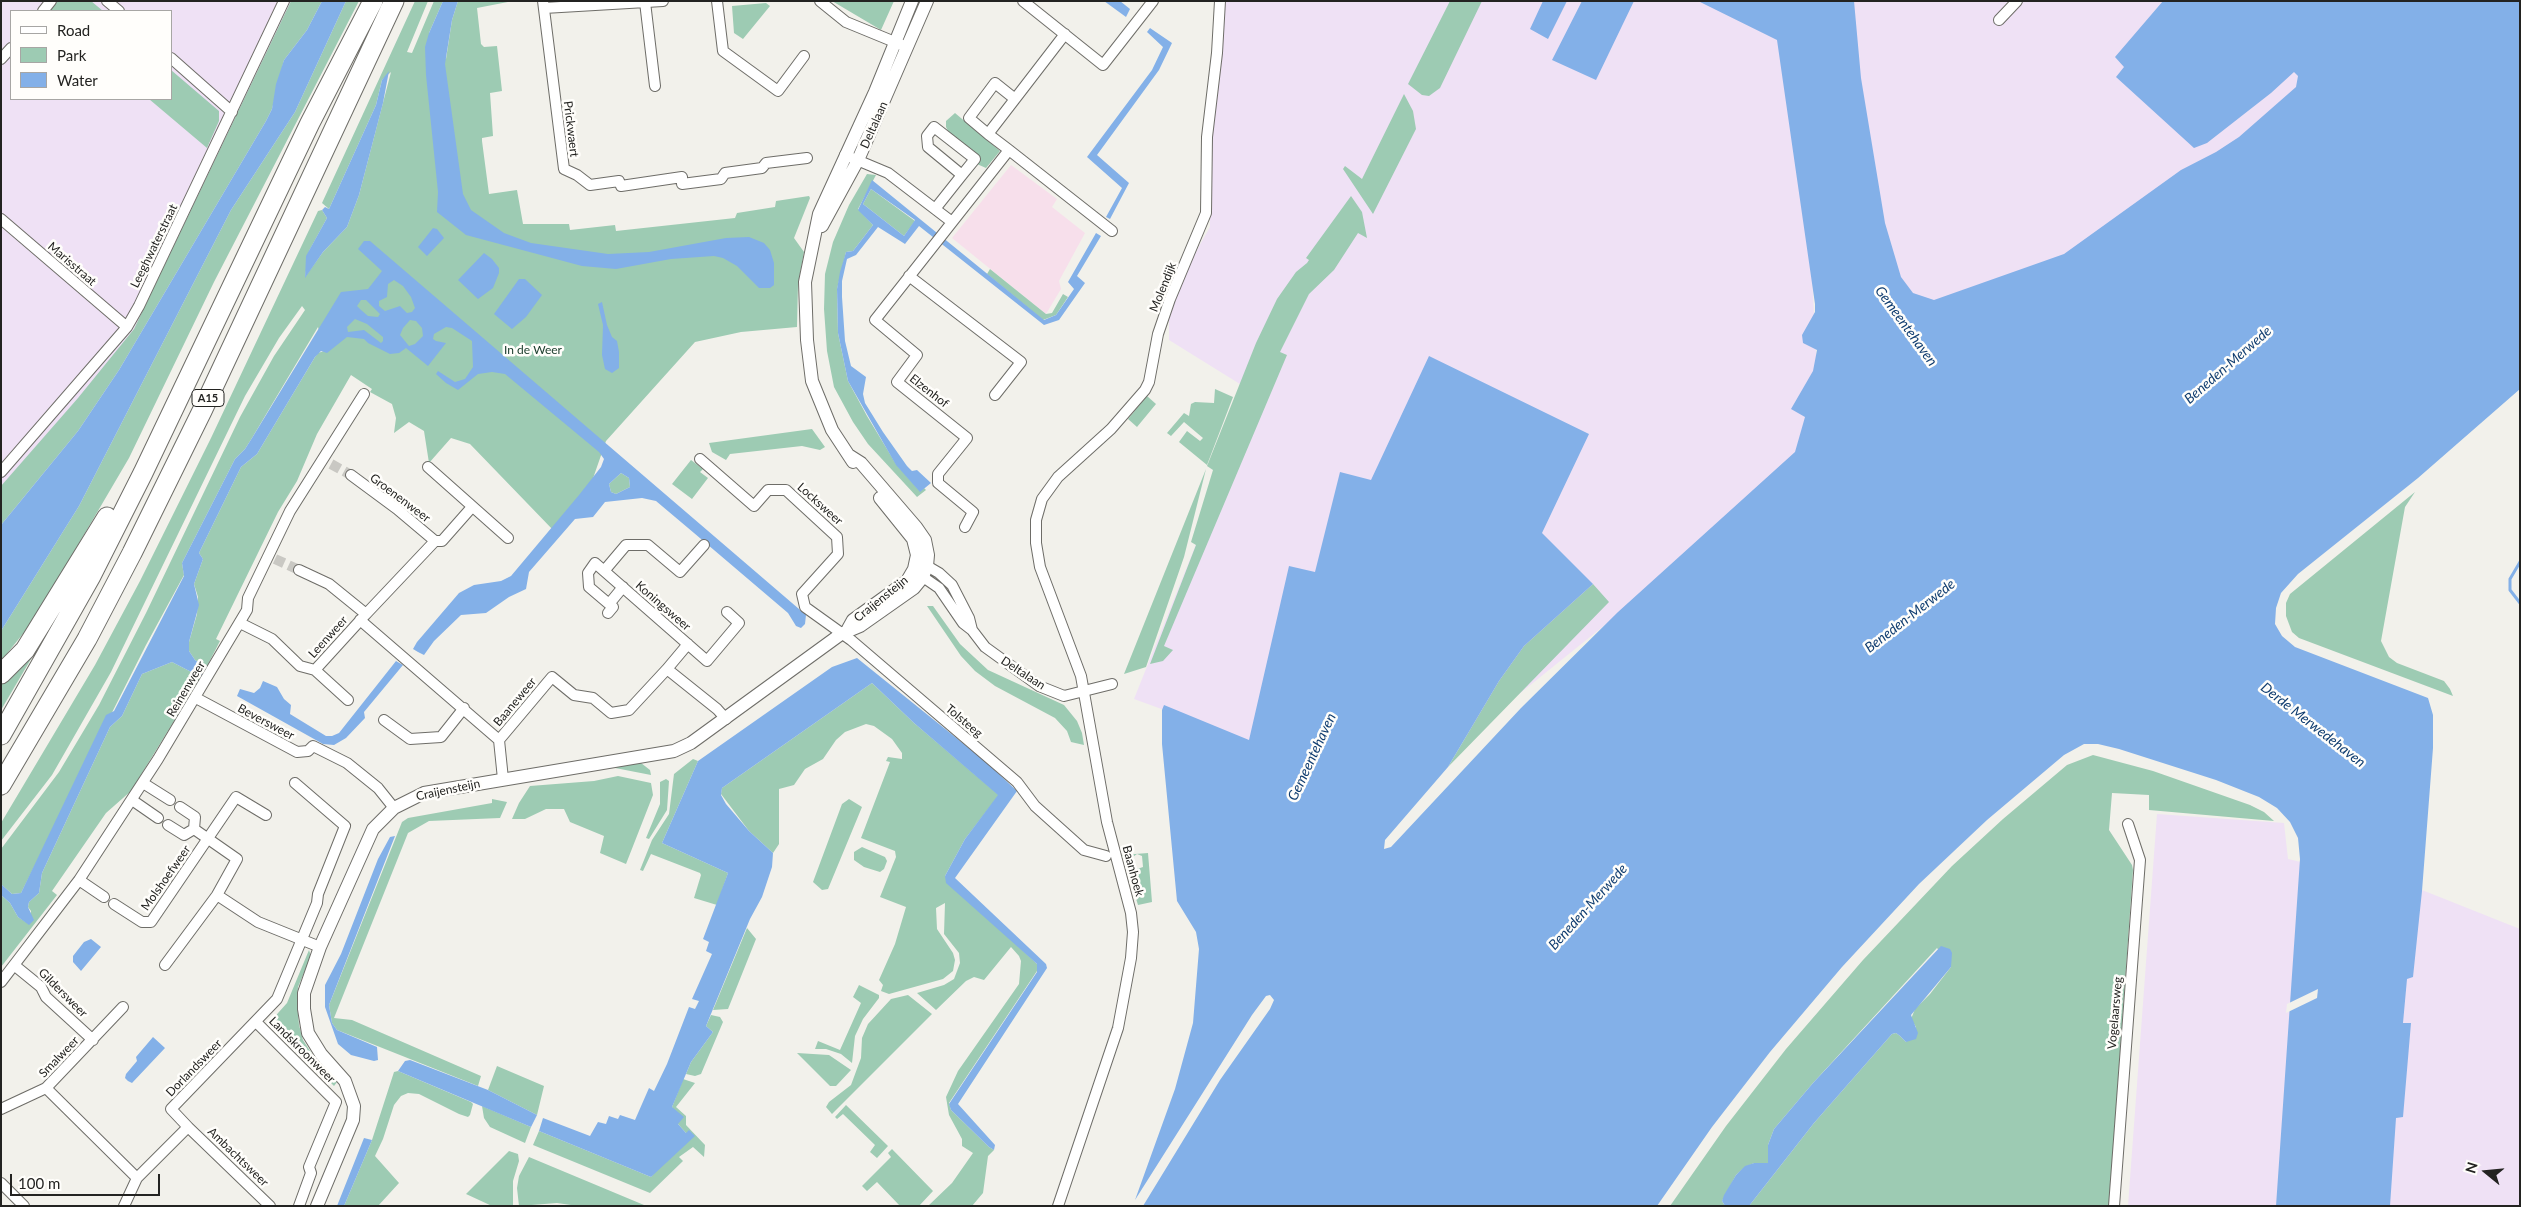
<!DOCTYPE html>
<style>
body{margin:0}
#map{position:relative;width:2521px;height:1207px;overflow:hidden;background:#f2f1eb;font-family:Lato,sans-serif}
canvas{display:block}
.frame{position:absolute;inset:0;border:2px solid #232321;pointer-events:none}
.legend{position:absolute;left:10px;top:10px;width:162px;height:90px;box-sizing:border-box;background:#fffefb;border:1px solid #a7a6a4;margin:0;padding:6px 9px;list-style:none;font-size:15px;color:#232321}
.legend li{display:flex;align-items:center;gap:10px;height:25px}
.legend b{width:25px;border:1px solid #a7a6a4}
.north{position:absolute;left:2461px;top:1147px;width:50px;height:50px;-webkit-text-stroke:4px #fffefb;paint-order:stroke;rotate:287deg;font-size:14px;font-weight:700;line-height:20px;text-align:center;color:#232321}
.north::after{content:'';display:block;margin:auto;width:18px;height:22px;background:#232321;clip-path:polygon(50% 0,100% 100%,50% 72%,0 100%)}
.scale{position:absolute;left:10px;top:1174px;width:150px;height:22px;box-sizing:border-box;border:2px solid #232321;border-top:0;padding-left:6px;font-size:15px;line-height:18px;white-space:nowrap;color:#232321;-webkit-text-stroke:4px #fffefb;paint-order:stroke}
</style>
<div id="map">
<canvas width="2521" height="1207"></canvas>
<div class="frame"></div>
<ul class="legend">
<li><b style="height:6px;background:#fff"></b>Road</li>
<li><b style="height:14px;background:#9dcbb3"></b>Park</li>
<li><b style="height:14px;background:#83b0e8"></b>Water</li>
</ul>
<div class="north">N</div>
<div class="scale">100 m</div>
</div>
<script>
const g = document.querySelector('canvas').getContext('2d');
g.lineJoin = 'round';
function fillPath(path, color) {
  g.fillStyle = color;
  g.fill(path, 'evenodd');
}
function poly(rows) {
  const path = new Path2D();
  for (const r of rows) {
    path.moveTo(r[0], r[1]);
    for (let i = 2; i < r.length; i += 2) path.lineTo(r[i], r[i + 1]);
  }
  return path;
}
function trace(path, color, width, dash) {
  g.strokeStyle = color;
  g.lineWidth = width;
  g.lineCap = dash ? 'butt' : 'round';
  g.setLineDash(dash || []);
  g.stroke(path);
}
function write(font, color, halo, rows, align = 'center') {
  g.font = font + ' Lato,sans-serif';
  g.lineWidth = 5;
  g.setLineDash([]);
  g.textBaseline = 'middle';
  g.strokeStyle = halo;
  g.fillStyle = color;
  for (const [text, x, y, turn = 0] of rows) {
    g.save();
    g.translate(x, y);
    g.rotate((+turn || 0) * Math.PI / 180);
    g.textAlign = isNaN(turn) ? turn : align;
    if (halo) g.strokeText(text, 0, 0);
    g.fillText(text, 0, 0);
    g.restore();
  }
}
fillPath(poly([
 [1,1,302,1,129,343,1,505],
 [11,11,171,11,171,99,11,99],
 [1220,1,1739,1,1800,41,1821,451,1395,794,1134,699,1256,394,1169,340,1169,299,1210,227,1209,113],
 [1838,1,2429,1,2052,288,1914,316,1886,278],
 [2157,814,2284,823,2288,859,2422,890,2520,929,2520,1206,2128,1206]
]), '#efe1f5');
fillPath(poly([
 [1011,165,1057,199,1052,207,1085,233,1059,281,1061,289,1046,314,952,238]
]), '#f7dfeb');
fillPath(poly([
 [58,1,91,1,103,11,49,11],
 [291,1,322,1,307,30,284,60,272,109,266,121,119,370,78,431,1,525,1,486,78,398,134,329],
 [346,1,359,1,214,282,129,458,34,620,1,661,1,631,79,506,231,210,295,112],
 [415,1,428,1,407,52,412,53,434,1,443,1,429,33,446,59,452,20,458,1,513,1,477,8,481,44,484,47,497,46,502,91,490,93,493,136,482,138,482,141,489,194,517,190,523,224,569,224,570,230,615,225,616,231,735,218,737,213,775,207,776,201,809,196,810,198,794,238,804,252,798,284,797,327,741,332,695,342,606,441,590,487,554,531,470,444,451,438,429,463,424,431,409,422,394,433,396,418,392,404,370,392,372,389,351,375,317,434,297,481,278,512,216,639,220,641,206,668,195,660,189,651,189,642,197,614,198,597,194,584,203,559,199,553,241,467,257,454,315,357,318,353,324,351,318,327,252,438,245,449,235,459,182,563,184,575,146,645,21,893,12,894,1,884,1,849,59,772,99,705,146,613,240,417,274,356,305,310,302,306,279,338,245,396,111,672,52,775,1,841,1,823,95,665,140,581,211,438,318,211,322,210,327,218,309,251,305,277,323,252,347,227,359,195,391,72,382,80,376,105,329,209,322,203],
 [832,1,894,1,881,30],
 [1450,1,1482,1,1440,88,1429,96,1422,95,1408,84],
 [766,3,770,6,743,39,734,33,732,6],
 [171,70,219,111,219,121,207,148,149,99,171,99],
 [1404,94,1413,111,1416,129,1373,214,1343,169,1345,166,1362,179],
 [955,113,1000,151,986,168,977,164,950,135,946,127,946,121],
 [867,174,876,175,858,209,873,225,853,251,846,252,837,289,838,333,848,381,867,416,896,464,920,491,924,488,926,490,917,497,868,444,853,422,834,387,827,351,824,309,825,274,833,242,849,205],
 [871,189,915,221,904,236,863,204],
 [1351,196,1362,212,1367,238,1358,233,1334,270,1309,294,1280,352,1287,355,1164,646,1173,650,1163,661,1150,664,1196,545,1191,542,1213,470,1207,466,1256,343,1277,299,1296,272,1307,263,1309,260,1306,258],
 [990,269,1046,314,1052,313,1063,294,1068,297,1056,315,1043,320,987,274],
 [1215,389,1233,397,1207,465,1179,442,1187,431,1200,441,1203,438,1184,422,1171,436,1167,433,1184,413,1189,416,1191,404,1195,402,1214,403],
 [1147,396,1156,404,1137,427,1128,419],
 [812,429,825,447,820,450,802,446,730,454,726,460,712,452,709,443],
 [691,460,703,469,700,472,708,478,692,499,672,484],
 [1206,469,1184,557,1146,667,1124,674],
 [621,473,629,478,630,487,616,494,611,492,609,484],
 [2415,492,2405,507,2381,641,2389,657,2397,663,2444,681,2450,689,2453,696,2299,638,2292,632,2286,616,2286,603,2290,594],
 [1593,584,1609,602,1448,767,1499,681,1524,646],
 [927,606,933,606,960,644,988,670,1064,705,1077,721,1082,733,1084,745,1071,742,1067,731,1055,718,995,686,975,671,961,656],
 [59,612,41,642,1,710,1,682],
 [172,662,201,677,131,791,106,813,52,891,57,895,1,967,1,895,10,903,18,917,29,924,31,911,28,907,29,902,39,893,42,873,110,727,122,716,142,674],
 [872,683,914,723,999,795,965,839,945,876,1037,964,1037,971,949,1103,951,1110,989,1147,994,1150,988,1156,983,1193,972,1206,928,1206,952,1183,973,1153,962,1146,962,1139,949,1115,946,1097,958,1071,1019,984,1021,961,1019,956,1011,947,984,980,974,977,966,981,936,1010,917,993,944,985,954,979,960,963,959,953,944,934,945,903,936,908,937,929,953,953,955,960,953,971,943,979,889,994,881,991,883,985,879,980,895,944,906,907,880,897,896,857,895,851,861,838,890,762,886,761,888,757,902,759,902,753,892,739,874,726,866,724,845,732,836,740,823,759,805,769,794,785,779,789,779,844,773,853,749,831,721,794,722,788],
 [2093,755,2153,771,2250,805,2264,812,2274,821,2149,810,2149,795,2112,793,2109,830,2132,865,2133,870,2109,1206,1749,1206,1814,1123,1892,1034,1896,1033,1900,1036,1906,1042,1916,1027,1911,1019,1915,1009,1930,994,1951,967,1937,948,1813,1083,1774,1129,1768,1145,1768,1164,1754,1163,1745,1167,1736,1175,1722,1201,1725,1206,1670,1206,1726,1126,1786,1049,1863,960,1952,866,2003,819,2067,765],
 [693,759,698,761,662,843,728,873,717,905,694,898,701,875,700,873,651,854,643,871,640,870,652,840,669,814,674,774],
 [641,763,650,770,651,775,610,767],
 [618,776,651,783,653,795,626,864,600,853,604,836,570,822,564,809,546,809,525,819,512,819,519,803,530,786,594,781],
 [666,779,669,781,667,810,649,839,646,838,660,804,660,782],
 [492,799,507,802,500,818,429,821,408,833,334,1018,352,1020,481,1076,478,1086,337,1030,332,1023,329,1005,402,822,408,818,492,803],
 [849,799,862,807,828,889,822,890,813,882,842,804],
 [862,847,885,857,887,861,884,869,880,872,864,867,854,860,854,852],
 [1148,853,1152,902,1138,905,1125,864,1133,869,1140,868,1143,867,1142,856,1137,854,1130,859,1123,858,1122,855],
 [747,928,756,939,728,1009,713,1010],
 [309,950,311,956,298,987,297,1003,299,1025,303,1040,314,1057,337,1082,334,1086,270,1022,287,1003],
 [859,985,879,995,879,998,863,1019,855,1036,852,1063,841,1054,826,1049,815,1049,818,1041,840,1050,861,1003,853,997],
 [908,995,932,1014,832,1114,826,1107,829,1102,851,1085,861,1058,862,1038,868,1024,891,999],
 [711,1015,720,1017,723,1022,701,1074,695,1076,686,1074,691,1062,713,1032,706,1026],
 [797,1053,829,1055,851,1070,836,1086,830,1086],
 [497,1066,544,1086,537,1115,488,1090],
 [398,1071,471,1102,473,1104,470,1115,468,1117,459,1114,419,1094,408,1093,401,1096,394,1105,383,1139,375,1156,399,1183,378,1206,344,1206,372,1140,394,1072],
 [683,1079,695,1083,676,1107,686,1116,686,1125,705,1145,704,1157,693,1147,679,1157,683,1161,650,1193,533,1145,539,1131,651,1177,686,1133,678,1124,672,1107],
 [846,1105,888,1146,877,1158,870,1152,875,1145,843,1114,837,1119,835,1117],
 [482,1106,531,1127,525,1143,490,1127,484,1118],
 [892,1149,933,1191,919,1206,900,1206,877,1182,867,1191,862,1186,891,1157,888,1153],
 [509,1151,518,1154,519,1161,513,1181,513,1206,492,1206,466,1194],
 [529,1157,644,1205,644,1206,578,1206,557,1203,519,1206,517,1188,519,1176]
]), '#9dcbb3');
fillPath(poly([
 [322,1,346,1,295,112,231,210,79,506,1,631,1,525,78,431,119,370,266,121,272,109,276,84,284,60,307,30],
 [443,1,458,1,452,20,445,64,463,194,471,210,504,233,531,243,608,254,649,252,726,238,749,237,764,243,770,250,774,263,774,285,770,288,759,288,737,266,723,258,714,256,671,259,616,269,582,266,466,235,437,212,438,192,426,75,425,47,429,33],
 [1104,1,1120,1,1130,9,1126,17],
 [1543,1,1567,1,1548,39,1530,29],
 [1582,1,1634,1,1596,80,1552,60],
 [1698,1,1854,1,1861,78,1885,223,1901,277,1913,293,1934,300,2064,254,2181,170,2216,152,2239,137,2296,87,2298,76,2294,72,2271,93,2207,143,2194,148,2116,77,2124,67,2115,57,2163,1,2520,1,2520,389,2418,478,2298,574,2281,593,2276,608,2275,624,2282,636,2295,647,2428,698,2433,715,2433,748,2422,891,2413,977,2407,979,2403,1023,2411,1023,2403,1117,2396,1118,2390,1206,2276,1206,2300,859,2298,838,2290,822,2277,808,2259,797,2216,780,2119,749,2098,744,2084,744,2064,755,1987,820,1919,884,1842,967,1770,1052,1712,1127,1657,1206,1143,1206,1220,1080,1270,1009,1274,1000,1270,995,1266,996,1252,1015,1135,1200,1175,1089,1193,1023,1199,949,1196,932,1177,901,1162,744,1162,710,1164,705,1249,740,1289,566,1315,572,1340,472,1371,480,1429,356,1589,434,1542,533,1593,584,1524,646,1499,681,1448,767,1385,840,1384,849,1391,847,1521,708,1618,612,1795,452,1805,417,1791,409,1813,371,1817,350,1803,343,1802,335,1815,312,1815,304,1777,40],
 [1150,28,1172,43,1159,70,1097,155,1129,183,1110,219,1106,217,1122,188,1087,157,1152,70,1163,47,1147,32],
 [389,71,383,103,359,195,347,227,323,252,305,278,306,256,327,218,322,210,325,207,329,209,376,105,382,80],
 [872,180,1044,320,1056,315,1074,289,1068,282,1096,233,1101,236,1077,276,1085,283,1059,320,1044,325,919,226,905,244,878,227,856,255,847,259,842,281,842,297,845,341,851,366,866,377,863,394,865,403,883,432,907,466,912,471,917,470,931,483,920,492,896,465,848,381,838,333,837,289,840,272,846,252,853,251,873,225,858,210],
 [871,189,915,220,904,236,863,204],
 [433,228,437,229,444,238,427,256,418,247],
 [364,241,370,241,806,615,805,624,801,628,796,626,788,613,694,533,656,501,642,498,605,502,593,517,575,519,529,572,526,589,509,597,486,613,461,615,434,641,424,655,418,652,413,649,417,642,459,593,474,585,501,581,511,576,579,495,601,467,604,459,599,452,505,374,492,372,478,374,458,390,446,383,436,374,438,371,455,382,465,379,473,367,472,341,452,328,446,327,434,334,433,339,436,341,446,343,428,366,406,348,399,353,390,354,368,343,364,339,347,337,327,353,321,351,315,357,257,454,241,467,199,553,203,559,194,584,199,605,189,642,189,651,195,660,206,668,201,677,172,662,142,674,122,716,110,727,42,873,39,893,29,902,28,907,34,920,29,925,18,917,10,903,1,895,1,884,12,894,21,893,106,715,114,711,184,576,182,563,235,459,245,449,252,438,341,292,368,289,382,271,358,249],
 [394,280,403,286,411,297,415,308,412,312,407,313,400,306,385,311,379,306,379,301,387,297,388,284],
 [361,300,366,300,380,314,378,317,368,316,361,310,357,306],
 [355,319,367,324,383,337,383,341,381,343,364,330,348,332,347,327],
 [410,320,416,321,422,328,423,336,415,344,409,346,400,335,403,328],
 [621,473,629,478,630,487,616,494,611,492,609,484],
 [484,253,492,259,499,268,499,273,493,288,478,299,458,280],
 [519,279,525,279,542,295,526,317,512,329,494,314],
 [602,302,607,325,612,337,617,341,619,352,619,368,612,373,605,369,602,355,603,325,598,304],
 [857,658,985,761,1017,791,955,878,1046,964,1047,968,958,1104,995,1145,994,1150,989,1147,951,1110,949,1104,1037,972,1037,964,946,883,945,876,965,839,998,795,914,723,872,683,722,788,721,795,726,804,749,831,773,853,772,867,762,897,750,919,706,1026,713,1032,691,1062,672,1107,684,1117,678,1124,686,1133,689,1130,695,1136,651,1177,539,1131,543,1118,590,1136,598,1122,606,1124,609,1116,618,1119,620,1115,635,1120,649,1088,654,1091,667,1064,689,1007,695,1009,699,1001,692,999,712,954,706,951,709,942,703,939,728,873,662,843,698,761,832,667],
 [396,661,403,665,364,712,365,718,346,738,334,745,323,744,237,696,240,689,254,693,260,688,263,681,277,687,284,699,291,705,290,714,326,736,332,736,339,733],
 [395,836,329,1005,332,1023,337,1030,377,1047,378,1060,374,1061,351,1055,338,1044,325,1007,325,985,341,954,378,859,390,837],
 [91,939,101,947,81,971,73,962,73,956,84,942],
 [1941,946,1950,949,1952,953,1951,967,1911,1015,1918,1033,1916,1039,1906,1042,1900,1036,1896,1033,1892,1034,1814,1123,1749,1206,1725,1206,1722,1201,1724,1195,1736,1175,1745,1166,1754,1163,1768,1163,1768,1145,1774,1129,1813,1083],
 [153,1037,165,1048,132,1083,128,1081,125,1078,126,1074,137,1061,136,1057],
 [410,1060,488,1090,537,1115,531,1127,398,1071,405,1061],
 [364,1138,372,1140,344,1206,337,1206]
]), '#83b0e8');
fillPath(poly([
 [2318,989,2317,998,2286,1013,2287,1004]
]), '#f2f1eb');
trace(poly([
 [2520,562,2510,579,2510,590,2520,603]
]), '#83b0e8', 3);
trace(poly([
 [331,464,351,475],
 [275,559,299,570]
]), '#c9c8c3', 10, [10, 5]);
const minor = poly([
 [107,1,119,11],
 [543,1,564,169,577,175,590,185,619,181,621,186,682,177,682,184,721,179,725,173,762,168,766,163,807,158],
 [717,1,723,51,778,91,804,56],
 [820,1,846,22,902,45],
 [1023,1,1103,65,1153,1],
 [645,2,655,86],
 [544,8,663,1],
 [43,11,51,1],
 [1999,20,2017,1],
 [171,58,232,112],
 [1,59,11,48],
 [1015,99,1065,34],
 [988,134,1015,99,995,83,969,118,988,134,1009,150,1112,231],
 [845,155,888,173,952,222],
 [935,209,962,175,975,159,934,127,927,136,928,147,962,175],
 [1,219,127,327],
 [909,276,1021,362,995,395],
 [700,459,754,506,768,490,786,490,837,537,838,554,802,594,805,607,851,640,1017,782,1035,806,1084,850,1106,856],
 [428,467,508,538],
 [1,472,127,327,139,306,284,1],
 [351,475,397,509,435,541],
 [965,527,973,512,938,483,938,474,967,438,897,382,917,355,875,320,1009,150],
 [927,566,939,573,952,585,969,618,972,630],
 [299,570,329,584,366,614,315,670],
 [604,571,626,545,648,545,680,572,704,545],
 [923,577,939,588,963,623,972,630,985,647,1039,686,1064,696,1112,684],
 [623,587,609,604,589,587,588,573,595,563,707,661,739,623,727,612],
 [608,613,613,607,609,604],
 [366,614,435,541,442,541,472,507],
 [360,620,499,740,503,779],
 [240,623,272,639,300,666,315,670,348,700],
 [688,644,667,669,717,709,726,719],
 [196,698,297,752,308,751,313,746,347,763,378,788,394,808],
 [384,720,410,739,441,737,464,708],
 [499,740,552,677,574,695,593,698,611,713,629,710,667,669],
 [143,783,170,800],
 [132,800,158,818],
 [168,825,184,835,194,829],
 [79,880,104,897],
 [217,895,258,922,320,947],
 [114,904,142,922,151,922,236,797,266,815],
 [14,965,41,987,46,997,93,1040],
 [165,965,217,895,237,859,194,829,195,817,180,807],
 [1,982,79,880,158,759,247,610,248,598,290,511,364,394],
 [256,1022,336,1102,309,1167,311,1173,299,1206],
 [46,1088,137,1178],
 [1,1109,46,1088,123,1007],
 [188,1127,270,1206],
 [1,1183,24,1206],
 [124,1206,137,1178,188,1127,171,1109,277,999,317,903,318,894,345,826,295,783],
 [1058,1206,1118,1028,1131,958,1133,932,1131,913,1107,822,1081,676,1040,567,1036,543,1036,520,1042,499,1058,477,1111,429,1145,390,1149,382,1158,334,1170,299,1206,213,1207,137,1217,53,1220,1],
 [2114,1206,2140,860,2128,824]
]);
const tertiary = poly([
 [822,226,858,160,927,1],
 [853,462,832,430,812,381,807,340,805,282,819,214,875,92,912,1],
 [848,629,853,620,907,581,914,569,917,555,913,539,880,498],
 [317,1206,353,1120,354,1106,345,1081,321,1054,308,1033,304,1009,304,993,320,947,373,829,394,808,424,793,674,751,691,743,841,634,860,626,914,588,923,577,927,566,928,555,925,540,916,527,861,463,850,456]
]);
const motorway = poly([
 [1,674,25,650,107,517],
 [1,735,91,576,143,473,310,123,373,1],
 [1,785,87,639,132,553,202,411,394,1]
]);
trace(minor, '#6e6d68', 12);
trace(tertiary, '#6e6d68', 14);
trace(motorway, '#6e6d68', 21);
trace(minor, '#fff', 10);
trace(tertiary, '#fff', 12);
trace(motorway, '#fff', 19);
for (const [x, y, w] of [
 [208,398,32]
]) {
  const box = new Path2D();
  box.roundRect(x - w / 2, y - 8.5, w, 17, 4);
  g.fillStyle = '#fffefb';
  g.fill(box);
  trace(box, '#232321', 1);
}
write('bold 11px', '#232321', null, [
 ["A15",208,398]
]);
write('12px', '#232321', '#fffefb', [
 ["Deltalaan",874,125,-66],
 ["Prickwaert",571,129,83],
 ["Leeghwaterstraat",154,246,-64],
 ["Marisstraat",72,264,41],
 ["Molendijk",1163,287,-68],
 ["Elzenhof",929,391,38],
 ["Groenenweer",400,498,37],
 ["Locksweer",820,504,42],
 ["Craijensteijn",881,599,-39],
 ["Koningsweer",663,606,41],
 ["Leenweer",328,637,-48],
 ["Deltalaan",1023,673,33],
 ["Reinenweer",186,689,-59],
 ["Baaneweer",515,702,-50],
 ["Tolsteeg",964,721,40],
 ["Beversweer",266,722,28],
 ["Craijensteijn",448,790,-12],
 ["Baanhoek",1133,871,75],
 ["Molshoefweer",166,878,-55],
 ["Gildersweer",63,993,45],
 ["Vogelaarsweg",2115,1013,-85],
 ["Landskroonweer",302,1050,45],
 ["Smalweer",59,1057,-46],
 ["Dorlandsweer",194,1068,-46],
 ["Ambachtsweer",238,1157,44]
]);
write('12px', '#183a2a', '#fffefb', [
 ["In de Weer",533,350]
]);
write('italic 14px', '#113e71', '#fffefb', [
 ["Gemeentehaven",1906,326,54],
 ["Beneden-Merwede",2228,365,-41],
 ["Beneden-Merwede",1910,616,-38],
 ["Derde Merwedehaven",2313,725,38],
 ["Gemeentehaven",1312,757,-65],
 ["Beneden-Merwede",1588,907,-48]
]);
</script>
